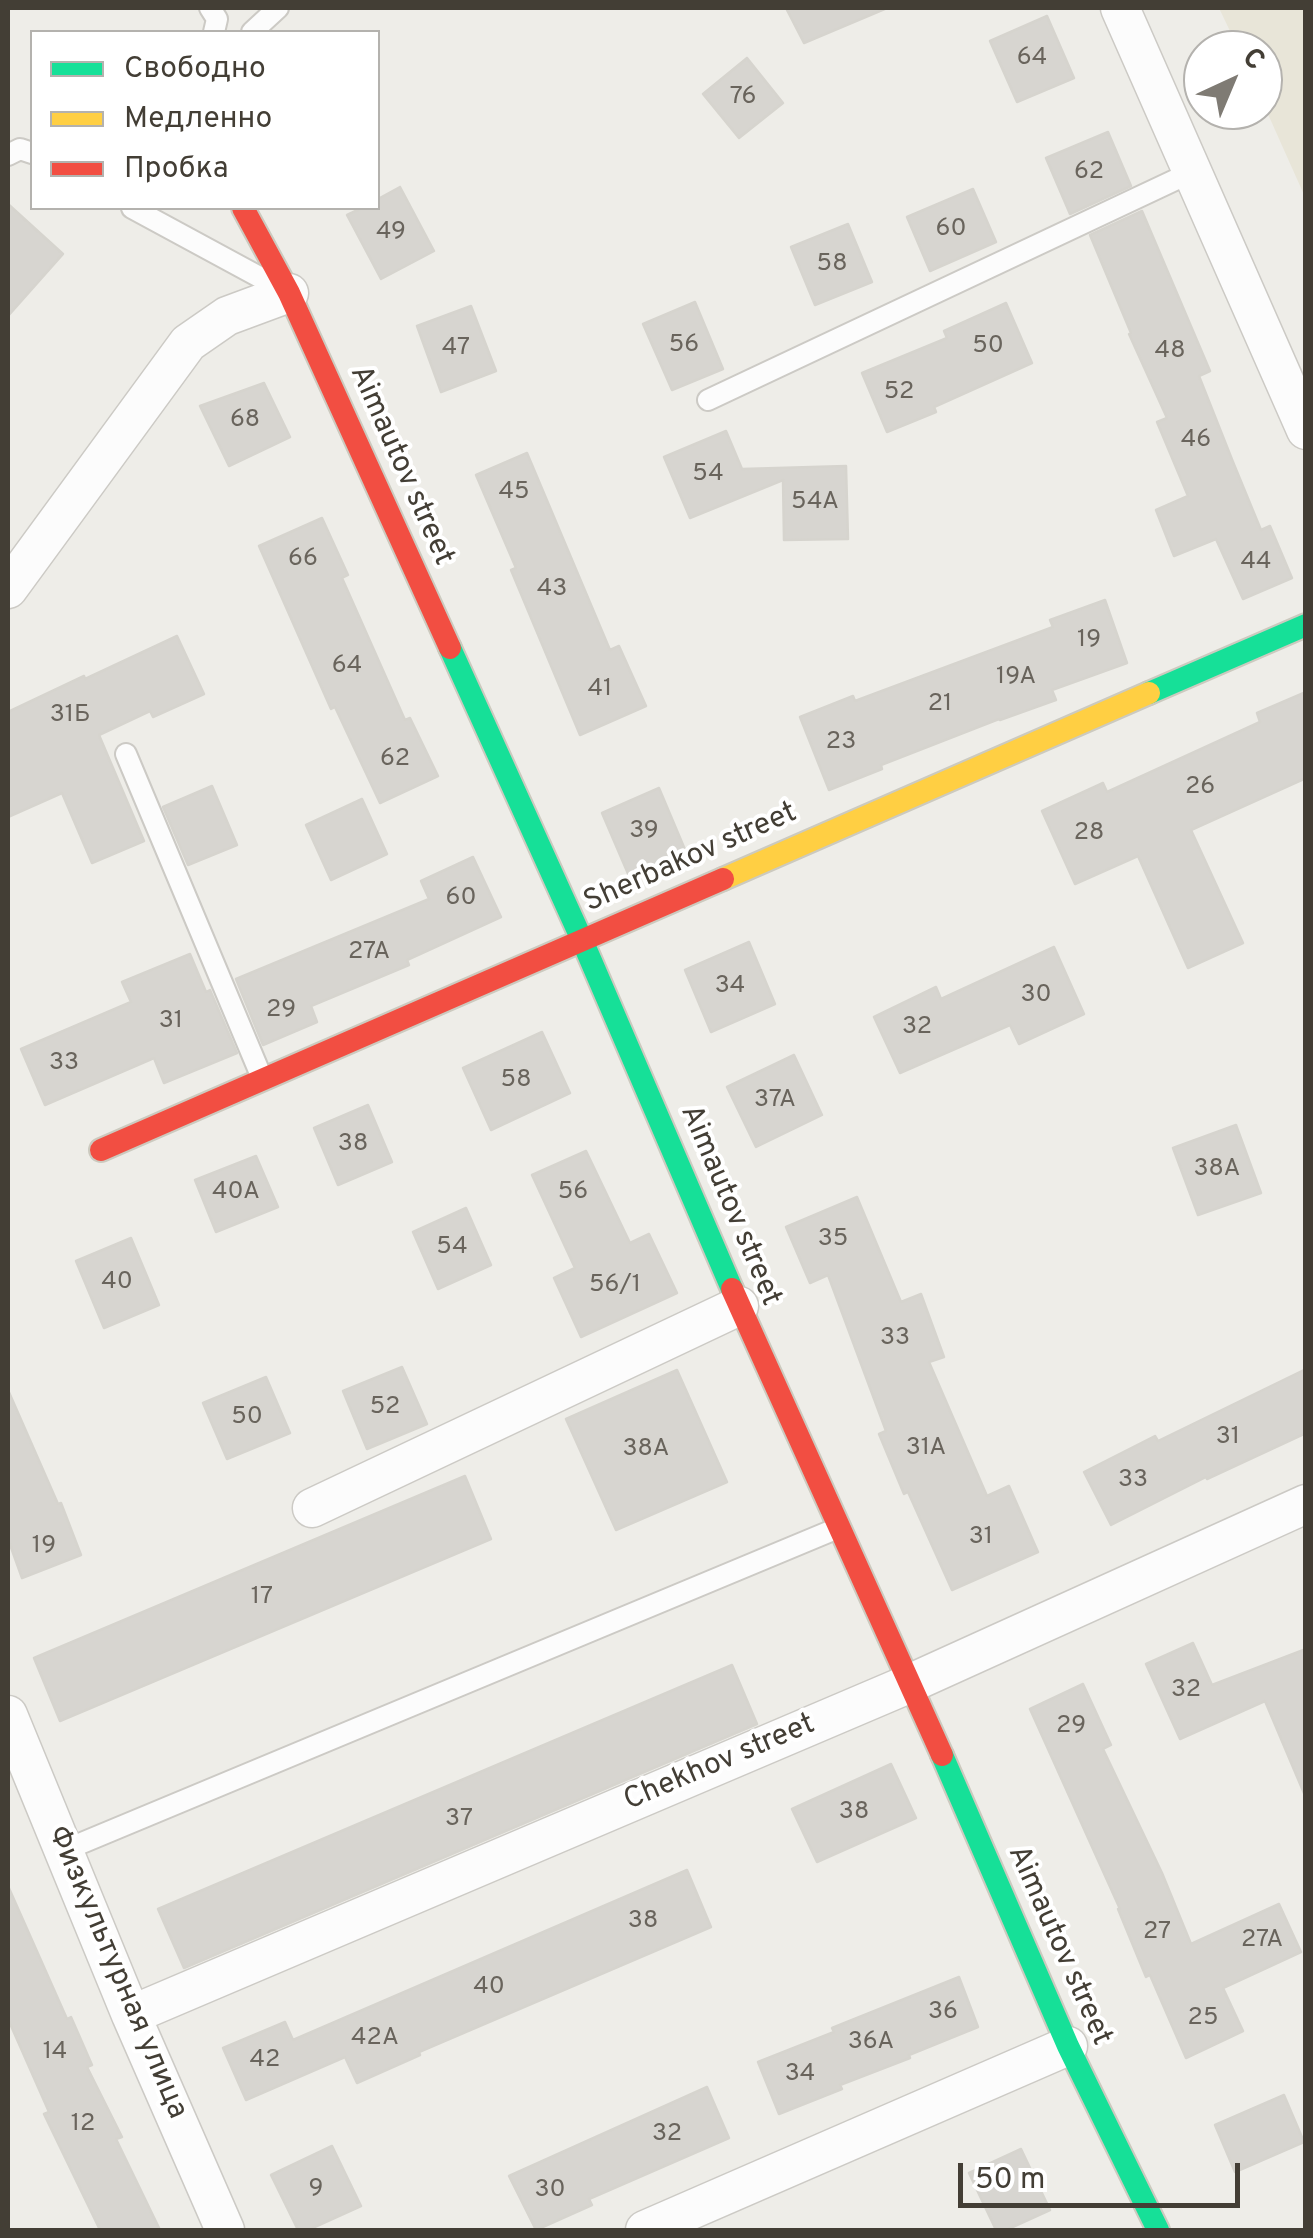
<!DOCTYPE html>
<meta charset="utf-8">
<style>
body{margin:0}
#map{position:relative;width:1313px;height:2238px;overflow:hidden;background:#eeede8;font-family:Overpass,sans-serif}
canvas{display:block}
.frame{position:absolute;inset:0;border:10px solid #433e35;pointer-events:none}
.legend{position:absolute;left:30px;top:30px;width:350px;height:180px;box-sizing:border-box;background:#fff;border:2px solid #b4b2ae;margin:0;padding:12px 18px;list-style:none;font-size:30px;color:#433e35}
.legend li{display:flex;align-items:center;gap:20px;height:50px}
.legend b{width:50px;border:2px solid #b4b2ae}
.north{position:absolute;left:1183px;top:30px;width:100px;height:100px;box-sizing:border-box;background:#fff;border:2px solid #b4b2ae;border-radius:50%;rotate:44deg;font-size:28px;font-weight:700;line-height:40px;text-align:center;color:#433e35}
.north::after{content:'';display:block;margin:auto;width:35px;height:45px;background:#7f7b74;clip-path:polygon(50% 0,100% 100%,50% 72%,0 100%)}
.scale{position:absolute;left:958px;top:2163px;width:282px;height:45px;box-sizing:border-box;border:5px solid #433e35;border-top:0;padding-left:12px;font-size:30px;line-height:35px;white-space:nowrap;color:#433e35;-webkit-text-stroke:8px #fff;paint-order:stroke}
</style>
<div id="map">
<canvas width="1313" height="2238"></canvas>
<div class="frame"></div>
<ul class="legend">
<li><b style="height:12px;background:#16e098"></b>Свободно</li>
<li><b style="height:12px;background:#ffcf43"></b>Медленно</li>
<li><b style="height:12px;background:#f24e42"></b>Пробка</li>
</ul>
<div class="north">С</div>
<div class="scale">50 m</div>
</div>
<script>
const g = document.querySelector('canvas').getContext('2d');
g.lineJoin = 'round';
function fillPath(path, color) {
  g.fillStyle = color;
  g.fill(path, 'evenodd');
}
function poly(rows) {
  const path = new Path2D();
  for (const r of rows) {
    path.moveTo(r[0], r[1]);
    for (let i = 2; i < r.length; i += 2) path.lineTo(r[i], r[i + 1]);
  }
  return path;
}
function trace(path, color, width, dash) {
  g.strokeStyle = color;
  g.lineWidth = width;
  g.lineCap = dash ? 'butt' : 'round';
  g.setLineDash(dash || []);
  g.stroke(path);
}
function write(font, color, halo, rows, align = 'center') {
  g.font = font + ' Overpass,sans-serif';
  g.lineWidth = 8;
  g.setLineDash([]);
  g.textBaseline = 'middle';
  g.strokeStyle = halo;
  g.fillStyle = color;
  for (const [text, x, y, turn = 0] of rows) {
    g.save();
    g.translate(x, y);
    g.rotate((+turn || 0) * Math.PI / 180);
    g.textAlign = isNaN(turn) ? turn : align;
    if (halo) g.strokeText(text, 0, 0);
    g.fillText(text, 0, 0);
    g.restore();
  }
}
fillPath(poly([
 [1219,8,1305,8,1305,197,1263,103,1263,50,1239,50]
]), '#e8e5d8');
const building = poly([
 [786,8,887,8,804,43,786,8],
 [1047,16,1074,78,1017,102,990,41,1047,16],
 [747,58,783,103,739,138,703,94,747,58],
 [1108,132,1131,186,1070,214,1046,158,1108,132],
 [400,187,434,251,381,279,347,215,362,208,378,208,378,199,400,187],
 [973,189,996,242,930,271,907,217,973,189],
 [8,204,63,254,8,316,8,204],
 [1142,211,1210,371,1199,376,1233,462,1261,530,1270,526,1292,578,1243,599,1216,539,1174,556,1156,510,1188,496,1157,422,1167,418,1129,334,1131,333,1090,235,1142,211],
 [848,224,872,282,815,305,791,247,848,224],
 [695,302,723,369,672,390,643,324,695,302],
 [1006,303,1032,363,934,407,936,412,887,432,862,373,947,338,944,331,1006,303],
 [471,306,496,371,441,392,417,326,471,306],
 [264,383,290,437,229,466,200,406,264,383],
 [726,431,742,469,846,466,848,539,784,540,783,480,690,518,664,457,726,431],
 [527,453,610,650,619,646,646,706,580,735,511,570,516,568,476,475,527,453],
 [322,518,348,575,342,578,405,720,410,718,438,776,380,803,335,707,331,709,259,546,322,518],
 [1105,600,1127,663,1052,690,1056,700,1053,701,1000,720,999,719,881,765,882,769,829,790,800,717,853,696,855,701,1053,627,1050,620,1105,600],
 [177,636,204,694,153,717,150,711,99,735,144,841,92,863,62,793,8,817,8,712,84,676,85,679,177,636],
 [1306,692,1306,778,1191,830,1243,943,1188,968,1138,856,1075,884,1042,811,1103,783,1107,792,1260,722,1257,713,1306,692],
 [212,786,237,845,188,865,163,807,212,786],
 [659,788,686,852,629,876,602,813,659,788],
 [362,799,387,854,331,880,306,825,362,799],
 [473,857,501,917,407,960,409,965,311,1006,317,1022,263,1045,236,979,429,899,421,881,473,857],
 [749,942,775,1004,711,1032,685,970,749,942],
 [1054,947,1084,1014,1019,1044,1010,1025,900,1073,874,1017,936,987,941,999,1054,947],
 [190,954,206,992,210,990,237,1053,164,1083,154,1058,45,1105,21,1049,131,1002,122,982,190,954],
 [542,1032,570,1093,491,1130,463,1068,542,1032],
 [794,1055,822,1115,756,1147,727,1087,794,1055],
 [368,1105,392,1162,338,1185,314,1128,368,1105],
 [1236,1125,1261,1193,1198,1215,1173,1148,1236,1125],
 [586,1151,630,1243,649,1234,677,1293,581,1337,554,1278,575,1268,532,1175,586,1151],
 [256,1156,278,1207,216,1232,195,1180,256,1156],
 [857,1197,901,1302,921,1294,944,1357,929,1362,987,1496,1009,1486,1038,1552,952,1590,908,1492,904,1494,879,1434,886,1431,828,1275,810,1283,786,1227,857,1197],
 [466,1208,491,1265,438,1289,413,1232,466,1208],
 [131,1238,159,1305,104,1328,76,1261,131,1238],
 [402,1367,427,1424,367,1449,343,1391,402,1367],
 [1306,1369,1306,1433,1207,1479,1206,1477,1111,1525,1084,1472,1155,1436,1158,1441,1306,1369],
 [677,1370,727,1482,616,1530,566,1419,677,1370],
 [266,1377,290,1433,227,1459,203,1403,266,1377],
 [8,1390,58,1504,61,1503,81,1555,22,1578,8,1539,8,1390],
 [465,1476,491,1539,60,1721,34,1658,465,1476],
 [1193,1643,1212,1685,1306,1649,1306,1798,1265,1701,1180,1739,1146,1664,1193,1643],
 [732,1665,757,1724,184,1968,158,1909,732,1665],
 [1083,1684,1111,1745,1103,1749,1162,1873,1191,1944,1279,1904,1301,1952,1223,1988,1243,2031,1186,2058,1150,1975,1146,1977,1118,1909,1120,1909,1030,1709,1083,1684],
 [891,1764,916,1818,817,1862,792,1809,891,1764],
 [687,1870,711,1927,419,2052,420,2055,357,2083,345,2057,246,2100,223,2048,285,2022,293,2040,687,1870],
 [8,1886,67,2019,71,2017,92,2065,87,2067,122,2137,116,2139,160,2230,100,2230,44,2114,49,2112,8,2019,8,1886],
 [959,1977,978,2027,909,2055,910,2058,840,2085,842,2089,779,2114,758,2062,834,2032,832,2028,959,1977],
 [707,2087,729,2138,589,2199,592,2205,536,2230,509,2176,707,2087],
 [1284,2095,1304,2142,1235,2172,1215,2125,1284,2095],
 [332,2146,361,2206,308,2230,298,2230,271,2175,332,2146],
 [1021,2149,1050,2210,1006,2230,996,2230,969,2173,1021,2149]
]);
fillPath(building, '#d7d5d0');
trace(building, '#d6d4ce', 2.5);
const lane = poly([
 [210,8,217,19,214,32],
 [252,32,278,8],
 [8,155,20,149,32,153],
 [132,208,265,280],
 [708,400,1192,172],
 [126,754,262,1078],
 [65,1850,838,1528]
]);
const street = poly([
 [1120,8,1306,430],
 [8,589,188,343,227,316,289,293],
 [312,1508,739,1306],
 [8,1715,131,2015,225,2230],
 [131,2015,911,1683,1306,1504],
 [645,2230,1068,2046]
]);
const fast = poly([
 [450,648,582,940,732,1289],
 [1149,693,1306,625],
 [942,1755,1068,2046,1158,2230]
]);
const slow = poly([
 [723,879,1149,693]
]);
const jam = poly([
 [243,208,289,293,450,648],
 [101,1150,723,879],
 [732,1289,942,1755]
]);
trace(lane, '#cccac5', 24);
trace(street, '#cccac5', 41);
trace(fast, '#cccabf', 26);
trace(slow, '#cccabf', 26);
trace(jam, '#cccabf', 26);
trace(lane, '#fcfcfc', 20);
trace(street, '#fcfcfc', 38);
trace(fast, '#16e098', 22);
trace(slow, '#ffcf43', 22);
trace(jam, '#f24e42', 22);
write('25px', '#69645c', null, [
 ["64",1032,59],
 ["76",743,98],
 ["62",1089,173],
 ["60",951,230],
 ["49",391,233],
 ["58",832,265],
 ["56",684,346],
 ["50",988,347],
 ["47",456,349],
 ["48",1170,352],
 ["52",899,393],
 ["68",245,421],
 ["46",1196,441],
 ["54",708,475],
 ["45",514,493],
 ["54А",815,503],
 ["66",303,560],
 ["44",1256,563],
 ["43",552,590],
 ["19",1089,641],
 ["64",347,667],
 ["19А",1016,678],
 ["41",600,690],
 ["21",940,705],
 ["31Б",70,716],
 ["23",841,743],
 ["62",395,760],
 ["26",1200,788],
 ["39",644,832],
 ["28",1089,834],
 ["60",461,899],
 ["27А",369,953],
 ["34",730,987],
 ["30",1036,996],
 ["29",281,1011],
 ["31",171,1022],
 ["32",917,1028],
 ["33",64,1064],
 ["58",516,1081],
 ["37А",775,1101],
 ["38",353,1145],
 ["38А",1217,1170],
 ["40А",236,1193],
 ["56",573,1193],
 ["35",833,1240],
 ["54",452,1248],
 ["40",117,1283],
 ["56/1",615,1286],
 ["33",895,1339],
 ["52",385,1408],
 ["50",247,1418],
 ["31",1228,1438],
 ["31А",926,1449],
 ["38А",646,1450],
 ["33",1133,1481],
 ["31",981,1538],
 ["19",44,1547],
 ["17",262,1598],
 ["32",1186,1691],
 ["29",1071,1727],
 ["38",854,1813],
 ["37",459,1820],
 ["38",643,1922],
 ["27",1157,1933],
 ["27А",1262,1941],
 ["40",489,1988],
 ["36",943,2013],
 ["25",1203,2019],
 ["42А",375,2039],
 ["36А",871,2043],
 ["14",55,2053],
 ["42",265,2061],
 ["34",800,2075],
 ["12",83,2125],
 ["32",667,2135],
 ["9",316,2190],
 ["30",550,2191]
]);
write('30px', '#433e35', '#fff', [
 ["Aimautov street",400,466,66],
 ["Sherbakov street",691,859,-24],
 ["Aimautov street",729,1206,67],
 ["Chekhov street",720,1764,-23],
 ["Aimautov street",1058,1946,66],
 ["Физкультурная улица",116,1973,67]
]);
</script>
